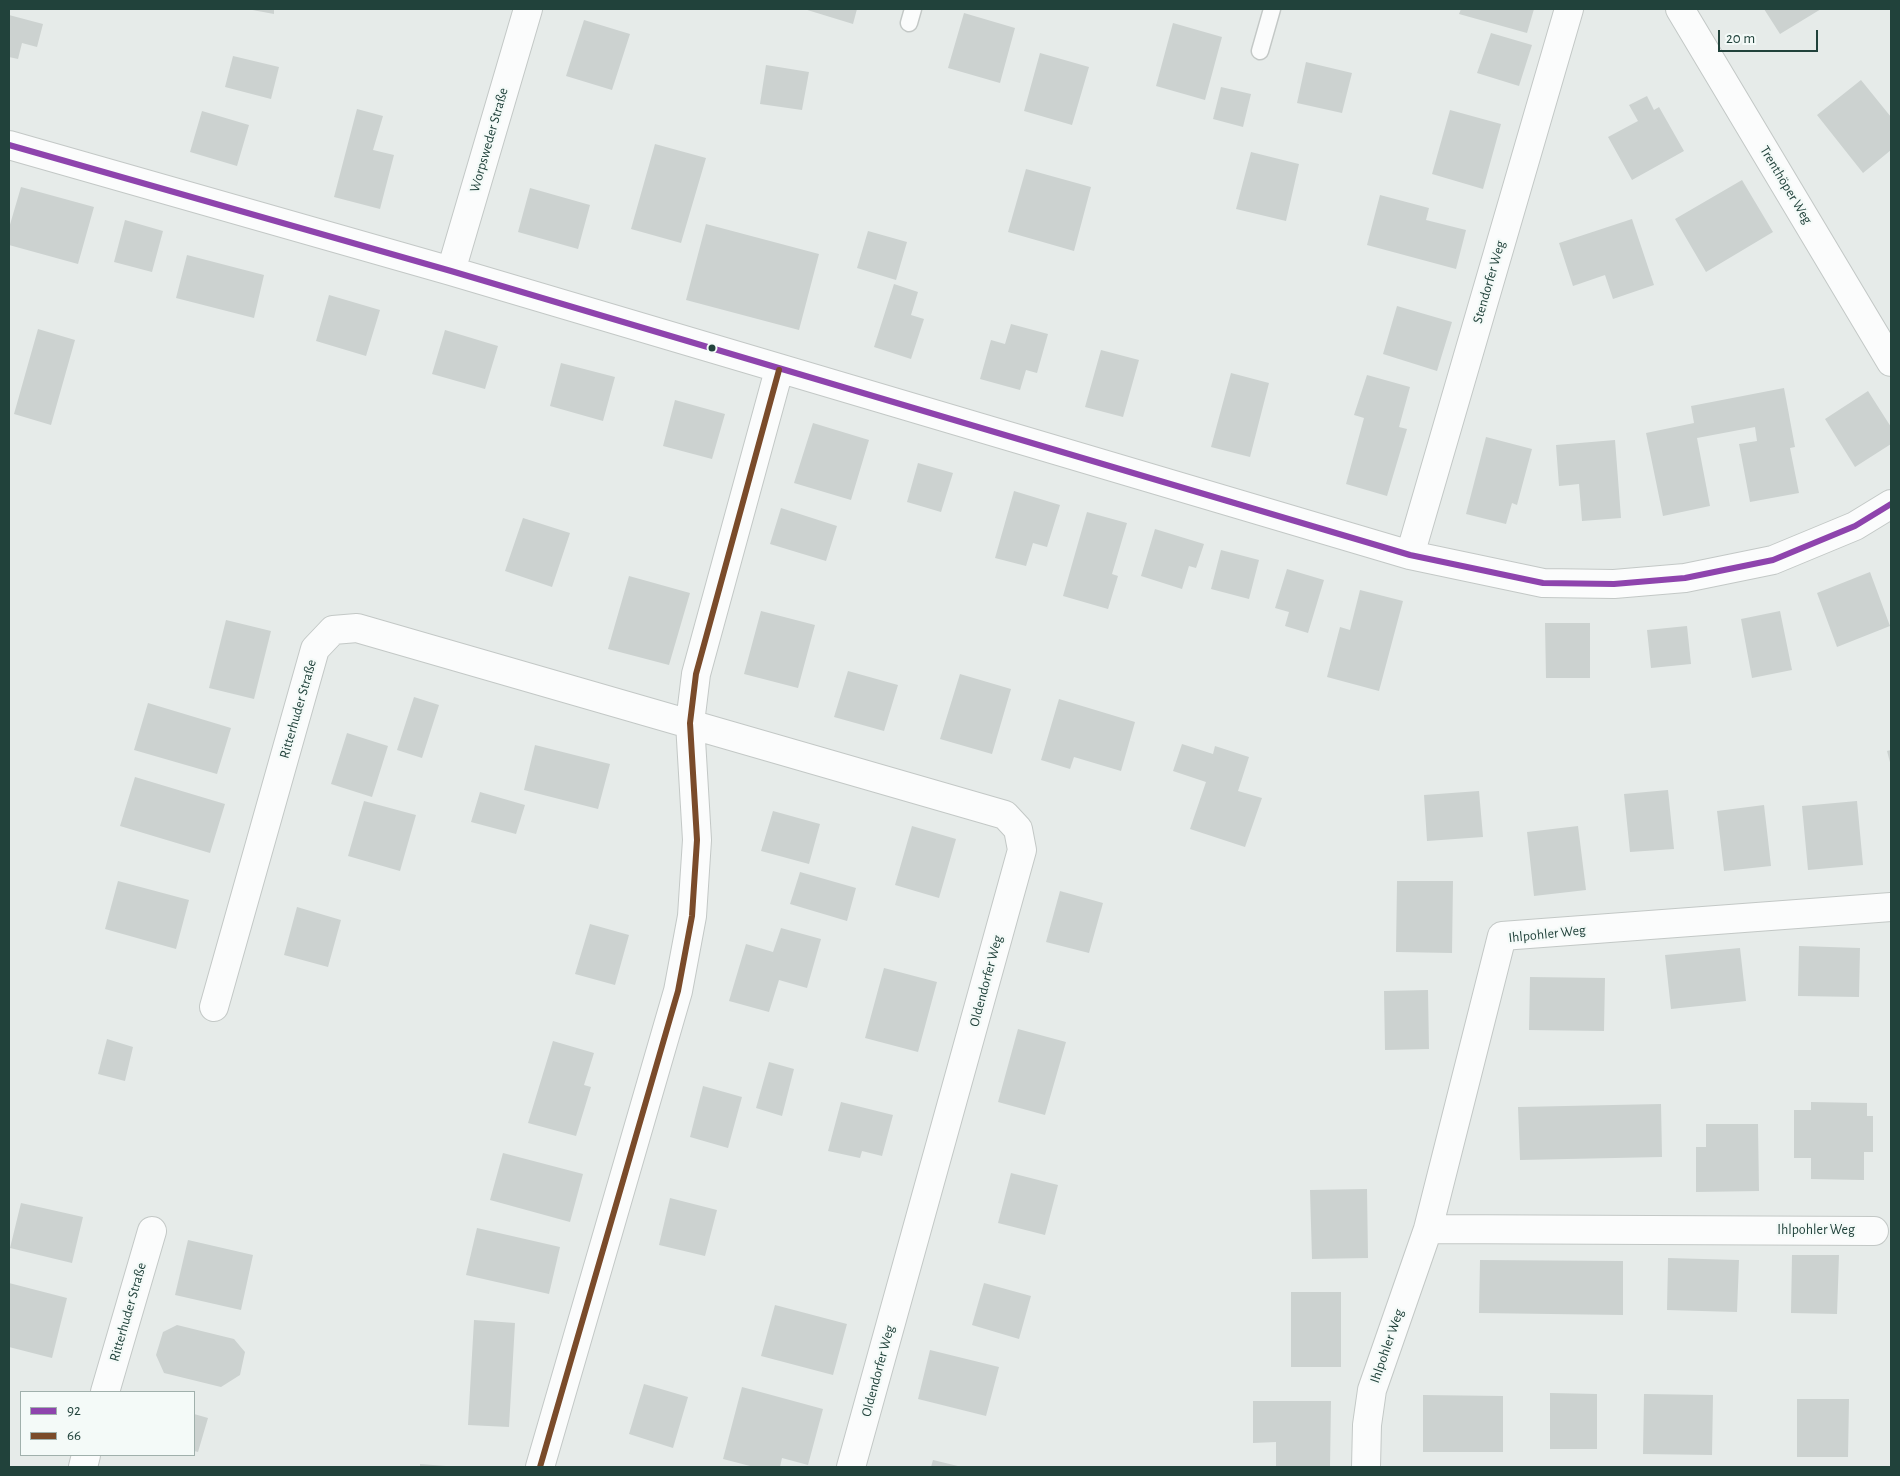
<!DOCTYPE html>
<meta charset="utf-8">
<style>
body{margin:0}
#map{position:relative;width:1900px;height:1476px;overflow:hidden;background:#e6ebe9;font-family:"Alegreya Sans",sans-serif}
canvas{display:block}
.frame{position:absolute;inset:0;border:10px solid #21423b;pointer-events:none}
.legend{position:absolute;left:20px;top:1391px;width:175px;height:65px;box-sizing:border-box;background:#f4faf8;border:1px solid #a0b0ac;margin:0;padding:6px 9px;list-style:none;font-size:15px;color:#21423b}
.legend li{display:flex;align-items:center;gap:10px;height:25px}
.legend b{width:25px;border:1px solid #a0b0ac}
.scale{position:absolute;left:1718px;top:30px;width:100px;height:22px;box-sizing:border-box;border:2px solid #21423b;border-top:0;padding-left:6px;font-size:15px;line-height:18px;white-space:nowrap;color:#21423b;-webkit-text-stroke:4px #f4faf8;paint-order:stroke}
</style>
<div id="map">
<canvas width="1900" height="1476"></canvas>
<div class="frame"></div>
<ul class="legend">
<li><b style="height:6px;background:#8e44ad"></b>92</li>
<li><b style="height:6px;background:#7a4b2a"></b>66</li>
</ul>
<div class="scale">20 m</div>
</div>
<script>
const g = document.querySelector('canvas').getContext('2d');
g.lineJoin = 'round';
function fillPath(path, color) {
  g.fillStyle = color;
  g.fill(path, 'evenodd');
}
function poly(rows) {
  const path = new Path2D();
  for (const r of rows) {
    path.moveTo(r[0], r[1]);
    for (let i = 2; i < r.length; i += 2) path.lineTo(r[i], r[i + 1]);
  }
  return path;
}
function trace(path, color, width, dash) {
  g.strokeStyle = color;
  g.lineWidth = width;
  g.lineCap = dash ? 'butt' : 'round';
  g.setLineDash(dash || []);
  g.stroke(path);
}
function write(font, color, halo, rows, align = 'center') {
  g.font = font + ' "Alegreya Sans",sans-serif';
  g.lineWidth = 4.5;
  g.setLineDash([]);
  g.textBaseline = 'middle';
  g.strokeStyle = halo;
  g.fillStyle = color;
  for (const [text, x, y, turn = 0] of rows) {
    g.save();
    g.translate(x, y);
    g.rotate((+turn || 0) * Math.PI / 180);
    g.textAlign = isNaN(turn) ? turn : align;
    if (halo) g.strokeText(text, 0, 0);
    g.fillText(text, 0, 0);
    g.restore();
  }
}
fillPath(poly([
 [247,9,274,9,274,14],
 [804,9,857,9,853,24],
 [1461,9,1534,9,1527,33,1459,14],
 [1764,9,1821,9,1780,34],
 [964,13,1015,28,1000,83,948,68],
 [9,15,43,24,37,47,22,43,18,59,9,57],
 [584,20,630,34,612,90,566,76],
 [1173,23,1222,37,1205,100,1156,86],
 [1491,33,1532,45,1519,86,1477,73],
 [1040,53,1089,67,1072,125,1024,111],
 [233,56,279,67,271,99,225,87],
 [1306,62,1352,73,1342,113,1297,103],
 [766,65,809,72,802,110,760,104],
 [1861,80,1891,117,1891,150,1863,173,1817,115],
 [1221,87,1251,94,1243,127,1213,119],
 [1647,96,1654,110,1659,107,1684,151,1632,180,1608,137,1638,121,1629,105],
 [357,109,383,116,373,150,394,155,380,209,334,197],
 [1450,110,1501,124,1483,189,1432,174],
 [202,111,249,125,237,166,190,152],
 [655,144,706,158,681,243,631,229],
 [1251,152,1299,164,1286,221,1236,209],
 [1026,169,1091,187,1074,251,1008,232],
 [1742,180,1773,232,1706,272,1675,219],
 [21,187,94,207,78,264,9,245,9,228],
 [530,188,590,205,578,249,518,232],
 [1380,195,1429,208,1426,220,1466,230,1456,269,1367,245],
 [1632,219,1654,285,1613,299,1605,275,1573,286,1559,243],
 [125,220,163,231,152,272,114,262],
 [706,224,819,254,799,330,686,300],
 [868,231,907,242,896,280,857,268],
 [187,255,264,275,254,318,176,298],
 [894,284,918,292,911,315,924,319,911,359,874,347],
 [329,295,380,310,366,356,316,341],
 [1397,306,1452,322,1437,371,1383,354],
 [1011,324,1048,334,1037,373,1026,370,1020,390,980,379,991,340,1005,344],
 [38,329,75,340,51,425,14,414],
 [445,330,498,346,485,389,432,374],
 [1101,350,1139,360,1123,417,1085,407],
 [561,363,615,377,603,421,550,406],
 [1231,373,1269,383,1250,457,1211,447],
 [1367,375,1410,387,1399,427,1407,429,1387,496,1346,484,1364,418,1354,415],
 [1784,388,1795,447,1790,448,1799,493,1750,502,1739,444,1757,441,1755,427,1697,438,1710,506,1663,516,1646,433,1694,423,1691,406],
 [1868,391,1891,427,1891,444,1855,467,1825,419],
 [675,400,725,414,712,459,663,446],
 [813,423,869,440,851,500,794,483],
 [1486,437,1532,449,1517,505,1512,503,1506,524,1466,514],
 [1615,440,1621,518,1582,521,1579,484,1559,486,1556,445],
 [918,463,953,473,941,512,907,502],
 [1014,491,1060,505,1047,547,1033,543,1026,566,995,558],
 [781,508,837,526,826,561,770,544],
 [1087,512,1127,523,1112,574,1118,576,1108,609,1063,596],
 [523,518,570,533,552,587,505,571],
 [1155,529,1204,544,1196,568,1189,566,1182,589,1141,576],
 [1221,550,1259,560,1249,599,1211,589],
 [1287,569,1324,580,1308,633,1285,626,1289,612,1275,608],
 [1870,572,1890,626,1837,647,1817,593],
 [629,576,690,593,669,665,608,649],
 [1360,590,1403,601,1379,691,1327,677,1340,627,1350,630],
 [761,611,815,625,798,688,744,674],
 [1780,611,1792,670,1752,678,1741,619],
 [226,620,271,631,254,699,209,688],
 [1545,623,1590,623,1590,678,1546,678],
 [1687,626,1691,664,1651,668,1647,630],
 [848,671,898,685,884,731,834,717],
 [960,674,1011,689,992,754,940,739],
 [414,697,439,705,422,758,397,750],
 [1059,699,1135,722,1121,771,1074,757,1070,769,1041,760],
 [148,703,231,728,217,774,134,750],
 [347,733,388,746,372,797,331,784],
 [1182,744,1213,754,1215,746,1249,757,1238,791,1262,798,1245,847,1190,829,1206,782,1173,771],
 [535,745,610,764,598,809,524,790],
 [1891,750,1891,766,1887,751],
 [135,777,225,804,210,853,120,826],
 [1668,790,1674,849,1630,852,1624,794],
 [1479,791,1483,837,1427,841,1424,795],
 [480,792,525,805,516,834,471,822],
 [364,801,416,815,400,871,348,856],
 [1857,801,1863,865,1808,870,1802,806],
 [1764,805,1771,866,1724,871,1717,811],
 [773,811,820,824,809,864,761,851],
 [912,826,956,839,939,898,895,885],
 [1578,826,1586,890,1534,896,1527,832],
 [800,872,856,888,847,921,790,904],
 [118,881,189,900,176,949,105,929],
 [1397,881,1453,881,1452,953,1396,952],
 [1060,891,1103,903,1089,953,1046,942],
 [297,907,341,920,328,967,284,955],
 [590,924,629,935,615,985,575,974],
 [781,928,821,939,807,988,779,980,769,1012,729,1001,746,944,773,952],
 [1799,946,1860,948,1859,997,1798,996],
 [1740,948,1746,1001,1671,1009,1665,955],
 [884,968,937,982,918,1052,865,1038],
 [1530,977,1605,978,1604,1031,1529,1030],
 [1428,990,1429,1049,1385,1050,1384,991],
 [1018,1029,1066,1042,1045,1115,998,1102],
 [107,1039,133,1047,125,1081,98,1074],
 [553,1041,594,1053,584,1085,591,1087,576,1136,528,1123],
 [769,1062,794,1069,782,1116,756,1108],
 [703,1086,742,1097,728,1148,690,1137],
 [841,1102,893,1115,882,1156,862,1151,860,1158,828,1151],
 [1811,1102,1867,1103,1867,1116,1873,1116,1873,1152,1864,1152,1864,1180,1811,1179,1811,1158,1794,1158,1794,1110,1811,1110],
 [1661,1104,1662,1157,1520,1160,1518,1107],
 [1706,1124,1758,1124,1759,1191,1696,1192,1696,1147,1706,1147],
 [503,1153,583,1174,570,1222,490,1200],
 [1011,1173,1058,1185,1045,1235,998,1223],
 [1367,1189,1368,1258,1312,1259,1310,1190],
 [670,1198,717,1210,705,1256,659,1245],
 [21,1203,83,1217,72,1263,10,1248],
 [477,1228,560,1247,549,1294,466,1275],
 [188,1240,253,1255,241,1310,175,1295],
 [1792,1255,1839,1255,1837,1314,1791,1313],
 [1668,1258,1739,1260,1737,1312,1667,1310],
 [1480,1260,1623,1261,1623,1315,1479,1313],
 [9,1283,67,1298,52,1358,9,1347],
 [984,1283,1031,1296,1019,1339,972,1325],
 [1291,1292,1341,1292,1341,1367,1291,1367],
 [775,1305,847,1324,833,1375,761,1356],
 [474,1320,515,1323,509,1427,468,1425],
 [177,1325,234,1339,245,1352,240,1375,221,1387,164,1373,156,1355,163,1332],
 [930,1350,999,1367,986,1416,918,1399],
 [644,1384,688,1397,673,1448,629,1434],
 [742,1387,823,1409,808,1465,782,1458,780,1467,754,1467,723,1459],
 [1550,1393,1597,1394,1597,1449,1550,1449],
 [1644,1394,1713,1395,1712,1455,1643,1454],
 [1423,1395,1503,1396,1503,1452,1423,1452],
 [1797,1399,1849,1399,1848,1457,1797,1457],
 [1253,1401,1331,1401,1330,1467,1276,1467,1276,1442,1253,1443],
 [194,1414,208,1418,198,1452,194,1451],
 [933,1460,962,1467,931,1467],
 [420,1464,446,1466,446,1467,420,1467]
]), '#ccd2d0');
const service = poly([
 [909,23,913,9],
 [1260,51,1272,9]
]);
const minor = poly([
 [1680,9,1891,362],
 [9,145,451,271,1410,555,1543,583,1614,584,1685,578,1773,560,1855,526,1891,504],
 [451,271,528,9],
 [1410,555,1569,9],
 [214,1007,315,649,333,630,357,628,1005,815,1018,829,1022,850,851,1467],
 [1428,1229,1874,1231],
 [105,1392,152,1231],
 [83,1467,86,1455],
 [540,1467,678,991,692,916,697,840,690,723,696,674,779,370],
 [1366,1467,1367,1425,1372,1390,1428,1229,1502,936,1891,907]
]);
trace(service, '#c3c8c6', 19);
trace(minor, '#c3c8c6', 30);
trace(service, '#fbfcfc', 16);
trace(minor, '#fbfcfc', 28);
trace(poly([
 [9,145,451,271,1410,555,1543,583,1614,584,1685,578,1773,560,1855,526,1891,504]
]), '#8e44ad', 6);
trace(poly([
 [540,1467,678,991,692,916,697,840,690,723,696,674,779,370]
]), '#7a4b2a', 6);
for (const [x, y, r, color] of [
 [712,348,4.5,"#21423b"]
]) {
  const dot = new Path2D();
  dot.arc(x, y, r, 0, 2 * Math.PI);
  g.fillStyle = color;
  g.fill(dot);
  trace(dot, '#f4faf8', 2);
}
write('14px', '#21423b', '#f4faf8', [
 ["Worpsweder Straße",489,140,-74],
 ["Trenthöper Weg",1786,185,59],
 ["Stendorfer Weg",1489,282,-74],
 ["Ritterhuder Straße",298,709,-74],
 ["Ihlpohler Weg",1547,934,-6],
 ["Oldendorfer Weg",986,981,-75],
 ["Ihlpohler Weg",1816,1230],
 ["Ritterhuder Straße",128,1312,-74],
 ["Ihlpohler Weg",1387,1346,-71],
 ["Oldendorfer Weg",878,1371,-75]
]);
</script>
